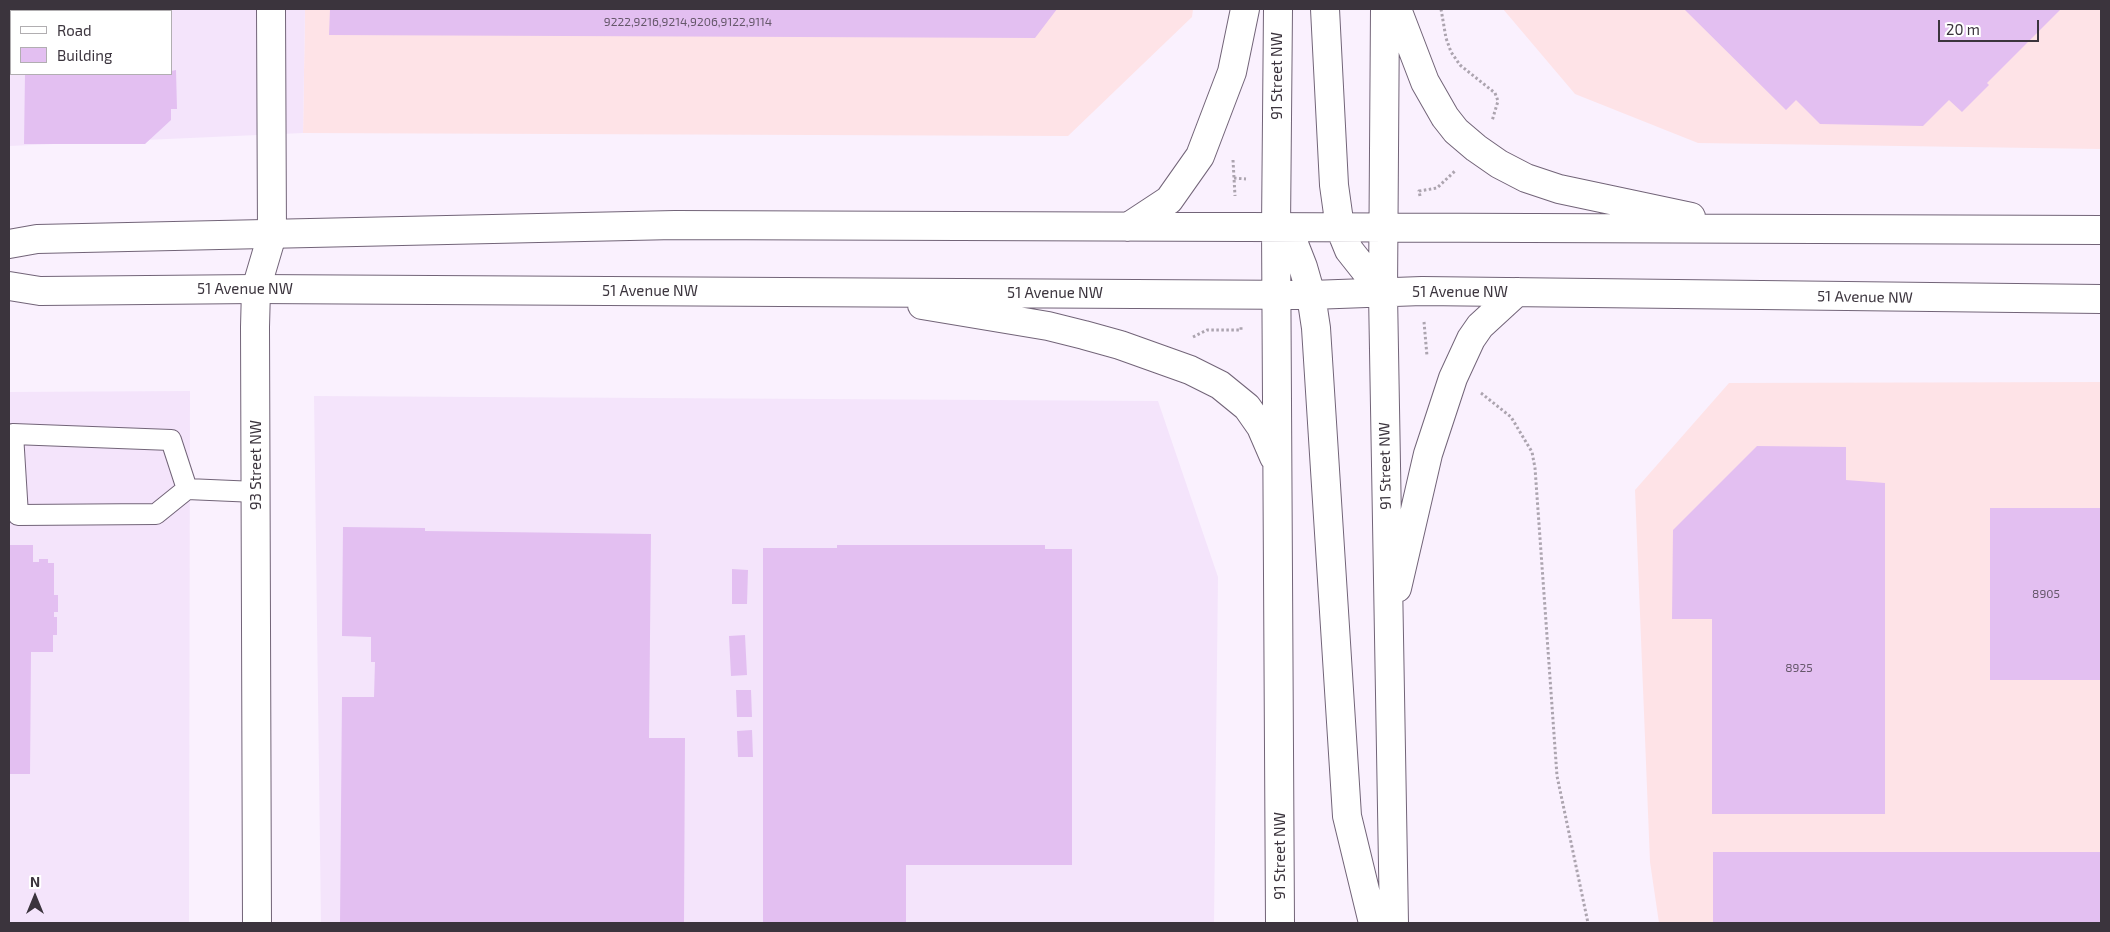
<!DOCTYPE html>
<style>
body{margin:0}
#map{position:relative;width:2110px;height:932px;overflow:hidden;background:#faf1fe;font-family:"Exo 2",sans-serif}
canvas{display:block}
.frame{position:absolute;inset:0;border:10px solid #3b343d;pointer-events:none}
.legend{position:absolute;left:10px;top:10px;width:162px;height:65px;box-sizing:border-box;background:#fff;border:1px solid #b1aeb1;margin:0;padding:6px 9px;list-style:none;font-size:15px;color:#3b343d}
.legend li{display:flex;align-items:center;gap:10px;height:25px}
.legend b{width:25px;border:1px solid #b1aeb1}
.north{position:absolute;left:10px;top:872px;width:50px;height:50px;-webkit-text-stroke:4px #fff;paint-order:stroke;rotate:0deg;font-size:14px;font-weight:700;line-height:20px;text-align:center;color:#3b343d}
.north::after{content:'';display:block;margin:auto;width:18px;height:22px;background:#3b343d;clip-path:polygon(50% 0,100% 100%,50% 72%,0 100%)}
.scale{position:absolute;left:1938px;top:20px;width:101px;height:22px;box-sizing:border-box;border:2px solid #3b343d;border-top:0;padding-left:6px;font-size:15px;line-height:18px;white-space:nowrap;color:#3b343d;-webkit-text-stroke:4px #fff;paint-order:stroke}
</style>
<div id="map">
<canvas width="2110" height="932"></canvas>
<div class="frame"></div>
<ul class="legend">
<li><b style="height:6px;background:#fff"></b>Road</li>
<li><b style="height:14px;background:#e3bff1"></b>Building</li>
</ul>
<div class="north">N</div>
<div class="scale">20 m</div>
</div>
<script>
const g = document.querySelector('canvas').getContext('2d');
g.lineJoin = 'round';
function fillPath(path, color) {
  g.fillStyle = color;
  g.fill(path, 'evenodd');
}
function poly(rows) {
  const path = new Path2D();
  for (const r of rows) {
    path.moveTo(r[0], r[1]);
    for (let i = 2; i < r.length; i += 2) path.lineTo(r[i], r[i + 1]);
  }
  return path;
}
function trace(path, color, width, dash) {
  g.strokeStyle = color;
  g.lineWidth = width;
  g.lineCap = dash ? 'butt' : 'round';
  g.setLineDash(dash || []);
  g.stroke(path);
}
function write(font, color, halo, rows, align = 'center') {
  g.font = font + ' "Exo 2",sans-serif';
  g.lineWidth = 5;
  g.setLineDash([]);
  g.textBaseline = 'middle';
  g.strokeStyle = halo;
  g.fillStyle = color;
  for (const [text, x, y, turn = 0] of rows) {
    g.save();
    g.translate(x, y);
    g.rotate((+turn || 0) * Math.PI / 180);
    g.textAlign = isNaN(turn) ? turn : align;
    if (halo) g.strokeText(text, 0, 0);
    g.fillText(text, 0, 0);
    g.restore();
  }
}
fillPath(poly([
 [305,9,1193,9,1192,17,1068,136,303,133],
 [1503,9,2101,9,2101,149,1698,143,1575,94],
 [2101,382,2101,923,1659,923,1650,862,1635,490,1729,383]
]), '#fee3e7');
fillPath(poly([
 [9,9,305,9,303,133,9,146],
 [11,11,171,11,171,74,11,74],
 [190,391,189,923,9,923,9,392],
 [314,396,1158,401,1218,577,1214,923,321,923]
]), '#f4e4fb');
fillPath(poly([
 [330,9,1057,9,1035,38,329,35],
 [1684,9,2061,9,1987,83,1989,85,1962,112,1949,100,1923,126,1820,124,1796,100,1786,110],
 [176,70,177,109,171,109,171,120,145,144,24,144,25,74,171,74,171,71],
 [1757,446,1846,447,1846,480,1885,483,1885,814,1712,814,1712,619,1672,619,1673,530],
 [1990,508,2101,508,2101,680,1990,680],
 [343,527,425,528,425,531,651,534,649,738,685,738,684,923,340,923,342,697,374,697,375,662,371,662,371,637,342,636],
 [9,545,33,545,33,562,39,562,39,559,48,559,48,563,54,563,54,595,58,595,58,612,54,612,54,617,57,617,57,635,53,635,53,652,31,652,30,774,9,774],
 [837,545,1045,545,1045,549,1072,549,1072,865,906,865,906,923,763,923,763,548,837,548],
 [732,569,748,570,747,604,732,604],
 [745,635,747,675,731,676,729,636],
 [736,690,751,690,752,717,737,717],
 [752,730,753,757,738,757,737,731],
 [1713,852,2101,852,2101,923,1713,923]
]), '#e3bff1');
const service = poly([
 [187,489,156,514,18,515,13,434,171,440,187,489,256,492]
]);
const minor = poly([
 [257,923,255,327,256,289,272,235,271,9]
]);
const secondary = poly([
 [1278,9,1276,228,1280,923],
 [1325,9,1334,185,1340,228,1349,250,1383,293],
 [1385,9,1383,293,1394,923],
 [1397,9,1425,82,1445,117,1456,131,1476,148,1499,164,1526,178,1559,189,1691,217],
 [1128,227,1169,200,1200,156,1232,72,1245,9],
 [1276,228,1294,244,1303,267,1311,295,1316,328,1347,816,1373,923],
 [9,244,37,239,675,225,2101,230],
 [9,286,40,291,256,289,1311,295,1422,291,2101,299],
 [922,305,1048,326,1084,335,1120,345,1190,370,1220,385,1247,407,1261,427,1274,457],
 [1397,588,1428,454,1453,378,1471,339,1480,326,1517,292]
]);
trace(service, '#726478', 22);
trace(minor, '#726478', 30);
trace(secondary, '#726478', 30);
trace(poly([
 [1441,9,1446,38,1451,52,1460,65,1495,93,1498,101,1492,121],
 [1233,160,1235,196],
 [1234,178,1246,179],
 [1420,196,1419,191,1437,188,1456,170],
 [1424,322,1427,356],
 [1193,337,1207,330,1241,330,1241,326],
 [1481,393,1511,417,1532,452,1535,468,1557,776,1588,923]
]), '#aca4af', 3, [2.5, 2.5]);
trace(service, '#fff', 20);
trace(minor, '#fff', 28);
trace(secondary, '#fff', 28);
write('12px', '#65576a', null, [
 ["9222,9216,9214,9206,9122,9114",688,22],
 ["8905",2046,594],
 ["8925",1799,668]
]);
write('15px', '#3b343d', '#fff', [
 ["91 Street NW",1277,76,-90],
 ["51 Avenue NW",245,289],
 ["51 Avenue NW",650,291],
 ["51 Avenue NW",1460,292],
 ["51 Avenue NW",1055,293],
 ["51 Avenue NW",1865,297,1],
 ["93 Street NW",256,465,-90],
 ["91 Street NW",1385,466,-91],
 ["91 Street NW",1280,856,-90]
]);
</script>
